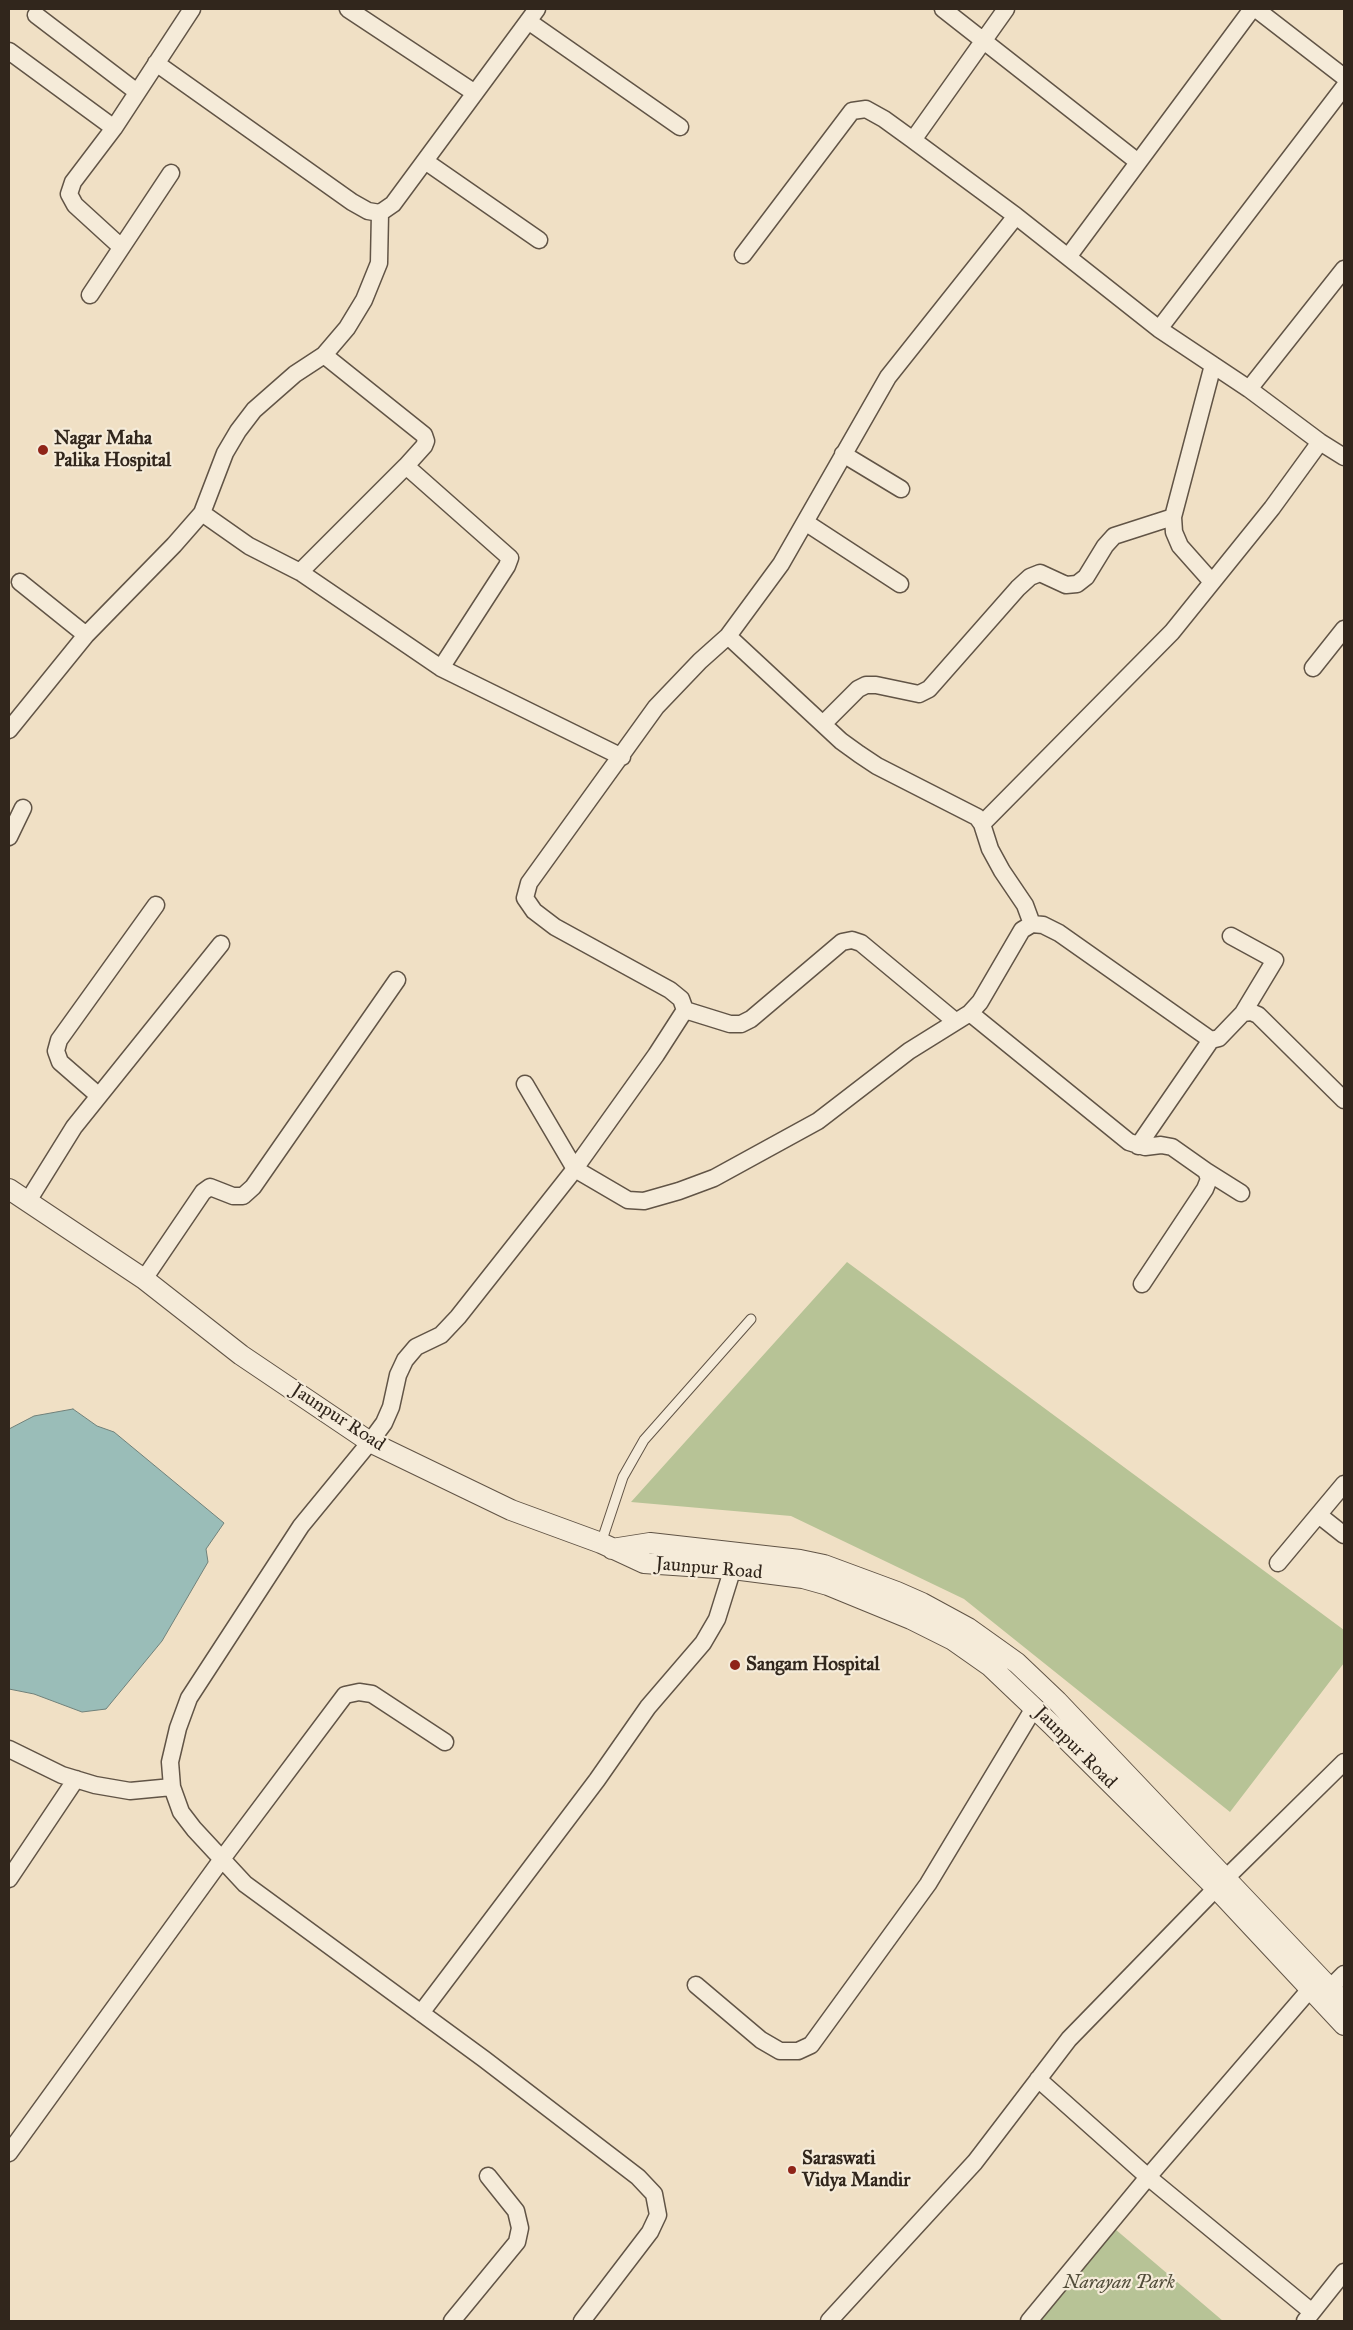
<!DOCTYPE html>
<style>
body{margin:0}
#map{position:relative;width:1353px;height:2330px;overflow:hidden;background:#f0e0c5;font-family:"IM FELL Great Primer",serif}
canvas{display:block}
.frame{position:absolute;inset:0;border:10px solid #31261c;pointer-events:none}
</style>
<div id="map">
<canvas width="1353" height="2330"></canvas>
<div class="frame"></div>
</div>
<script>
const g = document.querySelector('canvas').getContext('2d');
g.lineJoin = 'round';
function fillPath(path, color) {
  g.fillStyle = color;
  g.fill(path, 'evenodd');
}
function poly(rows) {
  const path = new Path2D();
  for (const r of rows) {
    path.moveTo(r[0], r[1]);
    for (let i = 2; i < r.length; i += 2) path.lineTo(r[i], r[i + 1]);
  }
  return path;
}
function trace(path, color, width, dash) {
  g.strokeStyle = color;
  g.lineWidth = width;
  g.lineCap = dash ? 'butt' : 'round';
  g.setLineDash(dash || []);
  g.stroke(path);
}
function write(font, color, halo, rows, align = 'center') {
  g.font = font + ' "IM FELL Great Primer",serif';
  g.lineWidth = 4.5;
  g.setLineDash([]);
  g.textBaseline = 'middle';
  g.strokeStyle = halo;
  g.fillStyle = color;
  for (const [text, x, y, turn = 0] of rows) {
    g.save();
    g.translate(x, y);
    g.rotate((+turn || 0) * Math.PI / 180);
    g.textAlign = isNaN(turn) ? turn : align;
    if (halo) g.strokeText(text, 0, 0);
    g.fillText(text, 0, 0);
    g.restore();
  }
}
fillPath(poly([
 [847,1262,1344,1630,1344,1663,1230,1812,964,1599,791,1516,631,1502],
 [1115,2229,1223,2321,1030,2321]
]), '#b7c396');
const water = poly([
 [73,1409,97,1426,114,1432,224,1523,206,1549,208,1562,162,1641,106,1709,82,1712,34,1694,9,1689,9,1429,34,1416,73,1409]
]);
fillPath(water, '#9abdb8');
trace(water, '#70817a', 1);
const service = poly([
 [601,1543,623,1477,644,1440,751,1319]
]);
const minor = poly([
 [348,9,475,93],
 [943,9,1138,162],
 [1006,9,913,140,1016,216,1159,329,1249,389,1320,442,1344,457],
 [1256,9,1344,77],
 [36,15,137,92],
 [528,21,680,127],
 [9,51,114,128],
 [156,63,352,202,368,211,380,213,393,204,537,9],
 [425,161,539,240],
 [121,247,75,205,69,194,73,182,114,128,192,9],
 [743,255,852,111,866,109,884,119,913,140],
 [1068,257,1252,9],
 [90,295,171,173],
 [1159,329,1344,87],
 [1249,389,1344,269],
 [843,454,901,489],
 [406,466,510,558,507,566,441,668,622,757],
 [202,513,249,546,300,572,441,668],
 [805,522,900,584],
 [300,572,406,466,424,446,426,441,424,435,324,355],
 [20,582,86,635],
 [1212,582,1180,546,1174,532,1173,517,1213,365],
 [728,636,841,741,859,754,877,766,977,817,982,824,990,849,1002,871,1025,905,1032,924],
 [1313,668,1344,629],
 [823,724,858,689,866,685,876,685,919,694,929,689,1018,588,1030,577,1040,573,1066,585,1077,584,1086,577,1105,546,1114,536,1173,517],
 [9,730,86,635,174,545,202,513,225,453,238,431,254,410,295,374,324,355,347,328,364,300,379,263,380,213],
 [982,824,1172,632,1272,508,1320,442],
 [9,837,23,808],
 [1231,936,1275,960,1243,1013],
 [685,1010,730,1024,741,1024,751,1019,842,942,852,940,861,943,955,1021],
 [970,1013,1129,1142,1145,1147,1161,1145,1172,1147,1206,1171,1209,1179,1205,1189,1142,1284],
 [525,1084,575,1169,628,1200,644,1201,679,1191,714,1178,818,1121,909,1051,970,1013,980,1002,1022,930,1032,924,1043,925,1059,933,1211,1040,1219,1038,1243,1013,1251,1012,1258,1015,1344,1100],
 [99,1096,60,1062,56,1051,59,1040,156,905],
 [1138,1146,1211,1040],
 [1206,1171,1241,1193],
 [28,1201,74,1127,221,944],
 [144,1279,203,1192,210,1187,233,1196,243,1196,253,1187,397,980],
 [1320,1516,1344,1535],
 [1278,1563,1344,1484],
 [9,1749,62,1775,95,1785,130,1791,172,1787],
 [9,1879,76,1779],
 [696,1985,761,2040,780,2051,798,2051,811,2045,928,1884,1034,1708],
 [1330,1988,1344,1974],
 [421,2013,597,1780,648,1707,703,1643,717,1619,736,1558],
 [1038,2079,1148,2177,1312,2312],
 [9,2153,222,1859,345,1695,359,1692,372,1694,445,1742],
 [452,2321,517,2242,520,2228,516,2211,488,2176],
 [582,2321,650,2232,658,2215,654,2194,638,2177,484,2059,245,1884,194,1829,181,1812,172,1787,170,1762,178,1728,189,1698,301,1526,370,1442,384,1423,391,1407,398,1375,405,1360,416,1347,441,1335,458,1317,571,1174,656,1055,685,1010,681,999,670,990,555,927,534,911,525,898,529,883,656,707,700,661,728,636,781,564,888,377,1016,216],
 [829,2321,975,2162,1069,2039,1226,1878,1344,1762],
 [1029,2321,1148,2177,1318,1980],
 [1305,2321,1344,2272]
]);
const tertiary = poly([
 [9,1189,144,1279,241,1355,370,1442,511,1510,601,1543,644,1563,733,1569,803,1578,828,1585,911,1619,953,1640,990,1666,1052,1725,1216,1888,1344,2025],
 [612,1549,650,1543,800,1560,824,1565,897,1592,922,1603,968,1628,1017,1663,1057,1701,1344,2003]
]);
trace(service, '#615446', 11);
trace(minor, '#615446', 19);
trace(tertiary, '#615446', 22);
trace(service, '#f5ebd9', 9);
trace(minor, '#f5ebd9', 16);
trace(tertiary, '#f5ebd9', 20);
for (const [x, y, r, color] of [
 [43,450,6,"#8f2418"],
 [735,1665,6,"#8f2418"],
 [792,2170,5,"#8f2418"]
]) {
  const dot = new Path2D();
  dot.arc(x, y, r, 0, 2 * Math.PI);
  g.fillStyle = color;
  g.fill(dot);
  trace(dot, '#f5ebd9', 2);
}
write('bold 19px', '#31261c', '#f5ebd9', [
 ["Nagar Maha",54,439],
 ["Palika Hospital",54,461],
 ["Sangam Hospital",746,1665],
 ["Saraswati",802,2159],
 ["Vidya Mandir",802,2181]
], 'left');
write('19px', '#31261c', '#f5ebd9', [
 ["Jaunpur Road",338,1418,33],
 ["Jaunpur Road",709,1569,5],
 ["Jaunpur Road",1075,1748,45]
]);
write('italic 19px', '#524d3a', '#f5ebd9', [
 ["Narayan Park",1119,2283]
]);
</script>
